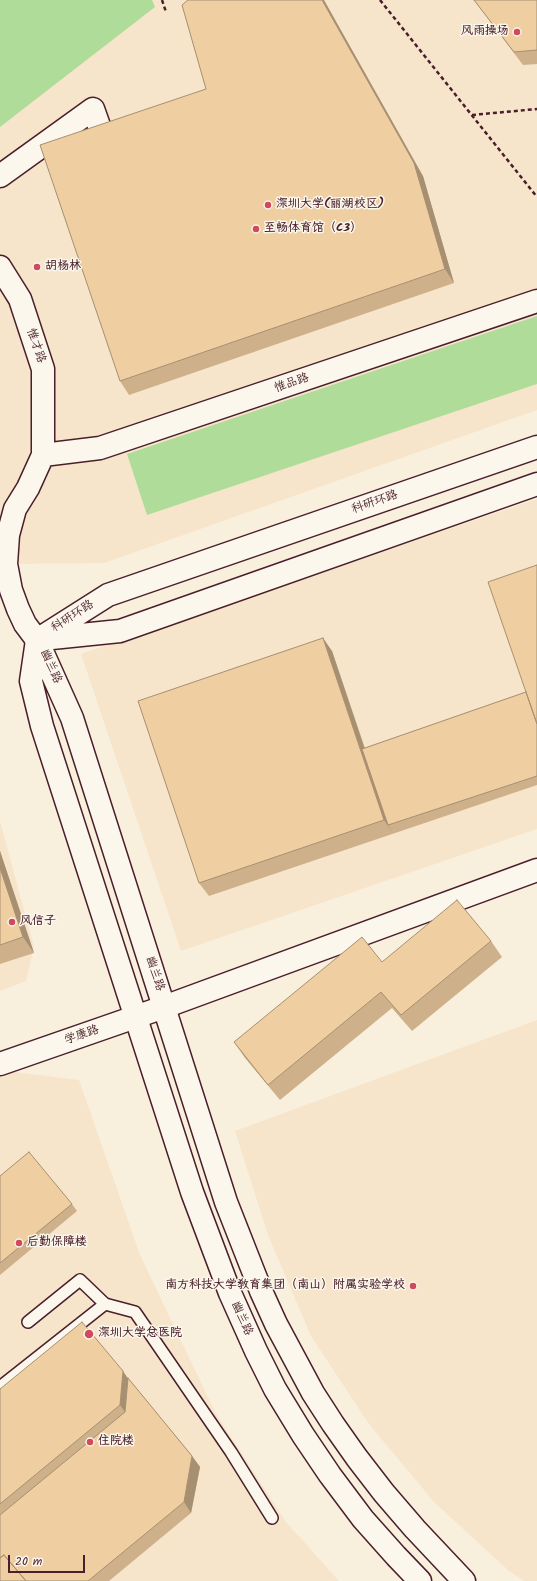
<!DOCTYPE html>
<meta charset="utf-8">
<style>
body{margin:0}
#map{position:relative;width:537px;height:1581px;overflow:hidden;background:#f9efdd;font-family:Kalam,sans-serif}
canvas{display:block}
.scale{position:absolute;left:8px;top:1555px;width:77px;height:18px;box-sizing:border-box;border:2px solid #4a1f2b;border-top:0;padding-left:5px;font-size:12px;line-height:14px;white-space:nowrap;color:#4a1f2b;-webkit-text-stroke:3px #fbf7ec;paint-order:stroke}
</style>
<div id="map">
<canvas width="537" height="1581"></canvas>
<div class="scale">20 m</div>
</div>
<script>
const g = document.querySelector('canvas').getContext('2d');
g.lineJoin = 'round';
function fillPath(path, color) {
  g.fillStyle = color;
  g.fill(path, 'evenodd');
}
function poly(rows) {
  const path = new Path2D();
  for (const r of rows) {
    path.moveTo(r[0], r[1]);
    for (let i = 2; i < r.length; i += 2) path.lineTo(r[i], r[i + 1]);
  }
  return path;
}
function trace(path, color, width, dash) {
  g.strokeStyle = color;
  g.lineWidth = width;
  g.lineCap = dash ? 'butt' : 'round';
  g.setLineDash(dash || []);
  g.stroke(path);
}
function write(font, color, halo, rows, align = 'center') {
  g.font = font + ' Kalam,"LXGW WenKai TC",sans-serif';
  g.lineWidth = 3;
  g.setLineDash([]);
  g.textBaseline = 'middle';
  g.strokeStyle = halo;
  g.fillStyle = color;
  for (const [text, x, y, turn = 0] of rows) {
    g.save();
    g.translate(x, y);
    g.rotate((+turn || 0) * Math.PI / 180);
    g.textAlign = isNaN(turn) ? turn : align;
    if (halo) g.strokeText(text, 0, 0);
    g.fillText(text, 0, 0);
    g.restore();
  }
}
fillPath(poly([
 [0,0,537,0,537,410,104,563,6,564,0,565],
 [537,499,537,829,181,951,81,654],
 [0,821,34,947,26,981,0,991],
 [537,1020,537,1581,524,1581,509,1571,435,1503,369,1424,311,1336,268,1235,235,1131],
 [7,1071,79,1080,140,1255,215,1412,286,1522,339,1581,0,1581,0,1074]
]), '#f6e5cb');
fillPath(poly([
 [0,0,152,0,155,7,0,127],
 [537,316,537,384,147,515,127,454]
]), '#b0dc9a');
const service = poly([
 [28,1322,80,1280,105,1304],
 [0,1387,105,1304,135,1312,231,1452,272,1518]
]);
const minor = poly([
 [0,176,93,109,104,140],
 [0,267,20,299,43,369,43,455,28,488,15,509,8,535,6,564,11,590,18,609,25,624,37,640],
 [43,455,100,448,537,301],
 [0,1064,164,1007,537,870]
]);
const tertiary = poly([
 [42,639,120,631,537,484],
 [37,640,72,718,226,1202,261,1291,276,1324,313,1393,333,1424,357,1458,384,1493,415,1529,464,1581],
 [37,640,31,681,42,726,192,1192,230,1293,256,1351,275,1389,303,1435,330,1475,363,1519,396,1556,420,1581],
 [37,640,108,595,537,447]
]);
trace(service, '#4a1f2b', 14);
trace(minor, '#4a1f2b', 25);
trace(tertiary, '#4a1f2b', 25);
trace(poly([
 [162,0,166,12],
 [380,0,537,197],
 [472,115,537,109]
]), '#4a1f2b', 2.5, [4, 3]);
trace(service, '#fbf7ec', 11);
trace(minor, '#fbf7ec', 22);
trace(tertiary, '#fbf7ec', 22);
fillPath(poly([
 [474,0,537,0,537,64,523,65],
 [423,176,454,283,129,395,120,381],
 [537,565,537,785,209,896,199,883,332,651,365,748,526,692],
 [0,851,34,953,0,964],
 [491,941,502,957,412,1031,392,1008,280,1100,245,1058,234,1042,382,962],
 [0,1176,72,1204,77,1211,0,1275],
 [128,1378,192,1456,200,1467,191,1513,109,1581,0,1581,0,1389]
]), '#ceb18a');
fillPath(poly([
 [322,0,324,0,423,176,454,283,445,269],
 [323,638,332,651,390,825,388,825,393,833,384,820],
 [0,851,34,953,23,937,0,868],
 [123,1371,135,1389,133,1423,120,1405],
 [192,1456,200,1467,191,1513,184,1502]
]), '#a79071');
const building = poly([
 [188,0,322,0,414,163,445,269,120,381,40,145,206,89,182,5,188,0],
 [474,0,537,0,537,50,514,52,474,0],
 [537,565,537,724,488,582,537,565],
 [323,638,384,820,199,883,138,701,323,638],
 [526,692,537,724,537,776,388,825,362,749,526,692],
 [0,868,23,937,0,945,0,868],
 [457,900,491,941,401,1015,381,992,268,1085,234,1042,362,937,382,962,457,900],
 [29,1152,72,1204,0,1263,0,1176,29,1152],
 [82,1322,123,1371,120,1405,0,1504,0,1389,82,1322],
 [128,1378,192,1456,184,1502,88,1581,26,1581,4,1555,0,1558,0,1515,125,1412,128,1378],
 [4,1555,26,1581,0,1581,0,1558,4,1555]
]);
fillPath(building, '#efcea1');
trace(building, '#a79071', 1);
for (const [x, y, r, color] of [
 [517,32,4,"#d1495b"],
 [268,205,4,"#d1495b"],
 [256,229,4,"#d1495b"],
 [37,267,4,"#d1495b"],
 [12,922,4,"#d1495b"],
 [19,1243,4,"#d1495b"],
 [413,1286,4,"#d1495b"],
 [89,1334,5,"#d1495b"],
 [90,1442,4,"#d1495b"]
]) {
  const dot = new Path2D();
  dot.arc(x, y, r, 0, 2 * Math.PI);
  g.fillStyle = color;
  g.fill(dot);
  trace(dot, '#fbf7ec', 1.5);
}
write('bold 12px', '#4a1f2b', '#fbf7ec', [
 ["风雨操场",509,32,"right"],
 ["深圳大学(丽湖校区)",276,205],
 ["至畅体育馆（C3）",264,229],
 ["胡杨林",45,267],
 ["风信子",20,922],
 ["后勤保障楼",27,1243],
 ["南方科技大学教育集团（南山）附属实验学校",405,1286,"right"],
 ["深圳大学总医院",98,1334],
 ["住院楼",98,1442]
], 'left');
write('12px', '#4a1f2b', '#fbf7ec', [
 ["惟才路",35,346,71],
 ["惟品路",292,384,-19],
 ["科研环路",375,503,-19],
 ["科研环路",73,617,-33],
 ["幽兰路",50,667,66],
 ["幽兰路",154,974,72],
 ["学康路",82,1036,-19],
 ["幽兰路",241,1319,66]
]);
</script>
